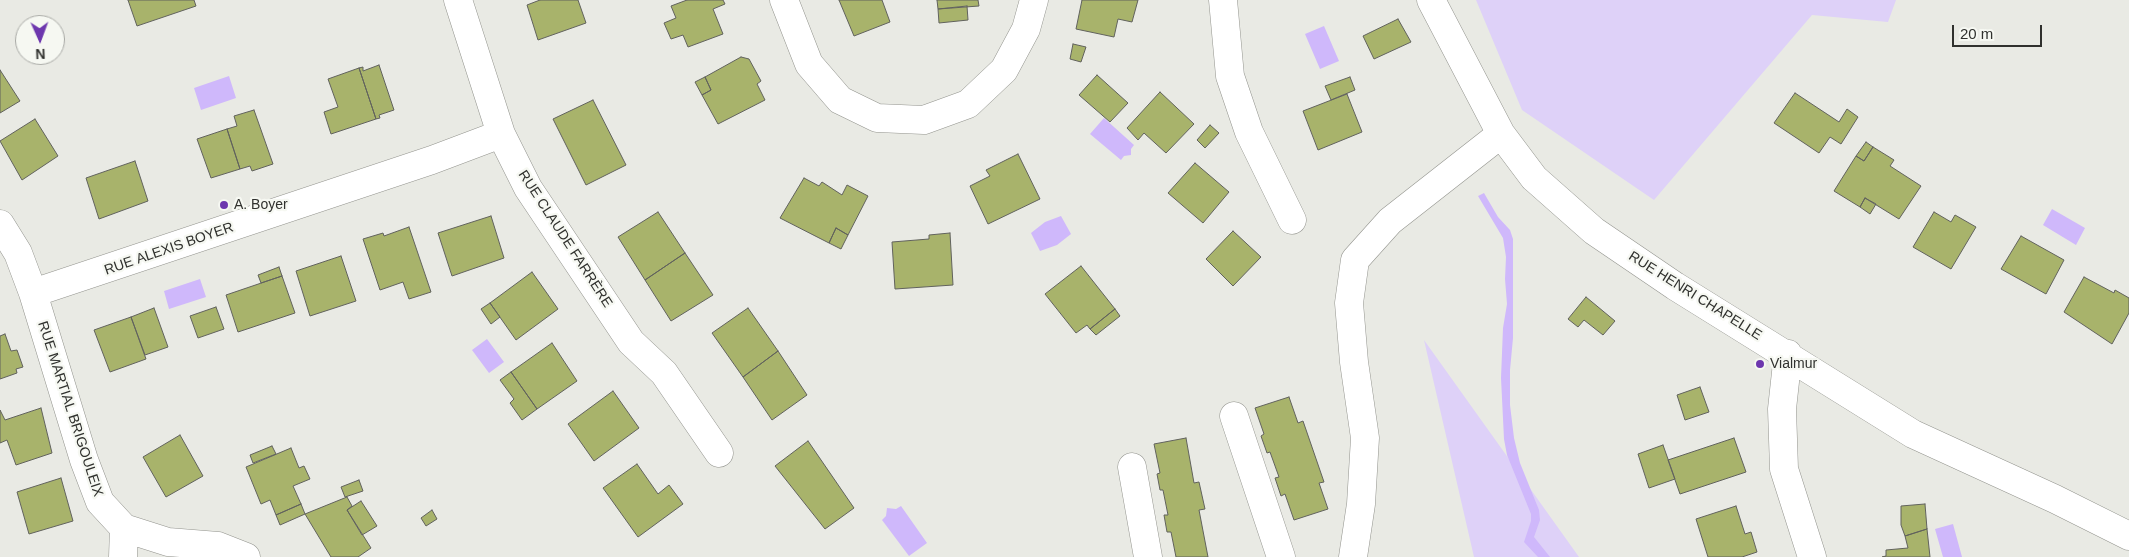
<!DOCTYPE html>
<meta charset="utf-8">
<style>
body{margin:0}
#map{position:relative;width:2129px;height:557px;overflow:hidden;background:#e9eae4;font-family:Helvetica,sans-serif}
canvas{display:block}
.north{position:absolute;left:15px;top:15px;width:50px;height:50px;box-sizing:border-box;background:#f6f8f2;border:1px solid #a7a8a4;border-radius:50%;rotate:178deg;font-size:14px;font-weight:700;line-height:20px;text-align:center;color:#30312e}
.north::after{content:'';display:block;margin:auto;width:18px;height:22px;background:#6d37ae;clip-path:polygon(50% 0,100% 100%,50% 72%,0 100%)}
.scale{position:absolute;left:1952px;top:25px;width:90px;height:22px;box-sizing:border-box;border:2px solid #30312e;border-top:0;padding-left:6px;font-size:15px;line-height:18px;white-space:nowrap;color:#30312e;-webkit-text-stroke:4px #f6f8f2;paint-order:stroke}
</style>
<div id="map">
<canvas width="2129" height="557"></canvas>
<div class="north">N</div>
<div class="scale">20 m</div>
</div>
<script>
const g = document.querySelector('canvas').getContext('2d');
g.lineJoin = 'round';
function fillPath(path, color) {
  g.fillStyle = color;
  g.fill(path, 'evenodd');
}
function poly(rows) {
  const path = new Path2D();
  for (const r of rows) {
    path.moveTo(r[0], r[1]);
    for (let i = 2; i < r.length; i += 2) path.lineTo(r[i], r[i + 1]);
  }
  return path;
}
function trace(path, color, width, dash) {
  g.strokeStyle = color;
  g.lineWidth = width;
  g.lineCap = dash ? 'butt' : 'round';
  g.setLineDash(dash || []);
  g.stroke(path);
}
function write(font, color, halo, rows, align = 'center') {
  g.font = font + ' Helvetica,sans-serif';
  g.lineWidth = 4.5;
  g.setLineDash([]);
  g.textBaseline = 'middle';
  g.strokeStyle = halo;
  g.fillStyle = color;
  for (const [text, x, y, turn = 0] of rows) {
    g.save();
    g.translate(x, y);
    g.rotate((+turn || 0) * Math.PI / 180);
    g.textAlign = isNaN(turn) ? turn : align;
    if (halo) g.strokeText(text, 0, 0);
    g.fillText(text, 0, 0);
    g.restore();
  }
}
fillPath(poly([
 [1476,0,1896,0,1888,22,1812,15,1654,200,1522,110],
 [1424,340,1579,557,1474,557]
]), '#ded1f8');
fillPath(poly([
 [1324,26,1339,61,1320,69,1305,34],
 [229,76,236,98,201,110,194,88],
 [1104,118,1134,145,1131,149,1131,155,1124,156,1121,160,1090,134],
 [1484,193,1498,217,1510,230,1513,239,1513,338,1510,370,1510,405,1514,438,1520,463,1539,510,1540,520,1534,537,1550,557,1538,557,1524,542,1531,521,1531,514,1507,455,1504,439,1501,378,1503,328,1507,304,1505,279,1506,257,1503,238,1478,196],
 [2052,209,2085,228,2076,245,2043,225],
 [1061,216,1071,234,1057,245,1040,251,1031,233,1045,222],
 [200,279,206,297,169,309,164,291],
 [487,339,504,362,489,373,472,350],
 [901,506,927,543,909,556,882,520,886,516,887,508,896,509],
 [1953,524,1962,557,1943,557,1935,529]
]), '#cfb8fb');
const building = poly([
 [128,0,194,0,196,6,137,26,128,0],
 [540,0,578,0,586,23,538,40,527,5,540,0],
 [687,0,723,0,725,4,713,9,723,34,688,47,683,35,671,39,664,23,676,18,671,6,687,0],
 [839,0,882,0,890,22,854,36,839,0],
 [937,0,978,0,979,6,938,9,937,0],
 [1082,0,1138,0,1132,22,1118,19,1114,37,1076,29,1082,0],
 [967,6,968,20,939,23,938,9,967,6],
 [1398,19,1411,42,1374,59,1363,36,1398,19],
 [1073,44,1086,47,1081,62,1070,59,1073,44],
 [741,57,749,59,761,81,757,84,765,100,718,124,702,95,711,90,705,77,741,57],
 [379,65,394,110,379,115,380,118,376,119,359,68,363,67,363,71,379,65],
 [359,68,376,119,331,134,324,112,338,107,328,79,359,68],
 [0,70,20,101,0,113,0,70],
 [1097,75,1128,103,1110,122,1079,95,1097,75],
 [705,77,711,90,702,95,695,82,705,77],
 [1350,77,1355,90,1331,100,1325,86,1350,77],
 [1160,92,1194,124,1166,153,1144,133,1138,140,1127,128,1160,92],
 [1795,93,1839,122,1847,109,1858,117,1841,144,1830,137,1819,153,1774,123,1795,93],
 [1347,94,1362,132,1318,150,1303,111,1347,94],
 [593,100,626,165,586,185,553,119,593,100],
 [254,110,273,164,252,171,250,166,240,169,227,129,237,126,234,116,254,110],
 [35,119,58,156,22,180,0,141,35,119],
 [1210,125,1219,133,1205,148,1197,140,1210,125],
 [227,129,240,169,211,178,197,139,227,129],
 [1866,142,1873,147,1864,161,1856,156,1866,142],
 [1873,147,1894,160,1890,166,1921,186,1899,219,1865,198,1860,207,1834,191,1856,156,1864,161,1873,147],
 [1018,154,1040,199,988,224,970,186,990,176,986,170,1018,154],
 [135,161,148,201,99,219,86,178,135,161],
 [1195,163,1229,192,1203,223,1168,193,1195,163],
 [804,178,819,186,822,182,842,195,847,185,868,196,848,235,836,228,829,243,780,218,804,178],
 [1865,198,1876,204,1870,214,1860,207,1865,198],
 [658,212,685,253,645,280,618,237,658,212],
 [1934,212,1951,222,1955,215,1976,227,1951,269,1913,247,1934,212],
 [491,216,504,258,452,276,438,233,491,216],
 [409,227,431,292,409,299,403,282,380,290,363,239,383,233,384,236,409,227],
 [836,228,848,235,841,249,829,243,836,228],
 [1233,231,1261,257,1233,286,1206,259,1233,231],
 [950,233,953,285,895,289,892,242,929,239,929,235,950,233],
 [2021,236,2064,260,2046,294,2001,269,2021,236],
 [685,253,713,295,671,321,645,280,685,253],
 [341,256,356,301,310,316,296,271,341,256],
 [1081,266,1115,309,1090,329,1087,325,1076,333,1045,294,1081,266],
 [279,267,282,276,261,283,258,275,279,267],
 [532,272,558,309,516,340,490,303,532,272],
 [282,276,295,313,238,332,226,295,282,276],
 [2084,277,2114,293,2115,290,2129,298,2129,313,2112,344,2064,312,2084,277],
 [1586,297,1615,321,1603,335,1584,320,1578,327,1568,319,1586,297],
 [490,303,500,317,491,324,481,309,490,303],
 [216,307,224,329,198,338,190,316,216,307],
 [154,308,168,347,145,355,131,317,154,308],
 [748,308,778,351,743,377,712,333,748,308],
 [1115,309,1120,316,1096,335,1090,329,1115,309],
 [131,317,146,359,110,372,94,330,131,317],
 [5,334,11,351,17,350,23,367,16,369,17,373,0,379,0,336,5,334],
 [552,343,577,381,537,409,511,372,552,343],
 [778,351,807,395,772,420,743,377,778,351],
 [511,372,537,409,522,420,510,403,514,399,500,380,511,372],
 [1700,387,1709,412,1685,420,1677,395,1700,387],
 [613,391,639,428,594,461,568,424,613,391],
 [1289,397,1298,423,1303,421,1324,482,1319,483,1328,509,1294,520,1285,494,1281,496,1275,478,1279,477,1270,452,1267,453,1261,436,1264,434,1255,408,1289,397],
 [41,408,52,453,16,465,7,440,0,443,0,410,5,420,41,408],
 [180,435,203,476,166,497,143,457,180,435],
 [1186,438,1194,483,1199,482,1205,509,1199,510,1208,557,1176,557,1171,532,1167,532,1164,515,1168,515,1163,490,1160,490,1157,474,1160,473,1154,444,1186,438],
 [1734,438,1746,472,1680,494,1668,460,1734,438],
 [808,441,854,508,825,529,775,466,808,441],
 [1663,445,1675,479,1649,488,1638,454,1663,445],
 [272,446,276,454,253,463,250,455,272,446],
 [291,448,299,468,304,466,310,479,293,486,301,504,276,515,270,500,261,504,246,467,291,448],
 [637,464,658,494,669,485,683,504,638,537,603,488,637,464],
 [61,478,73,521,29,534,17,492,61,478],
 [359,480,363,491,345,497,341,487,359,480],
 [347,497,352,506,347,510,371,548,358,557,331,557,305,514,347,497],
 [361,501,377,526,362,535,347,510,361,501],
 [301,504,305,514,280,525,276,515,301,504],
 [1925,504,1927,529,1905,536,1901,525,1901,506,1925,504],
 [1736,506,1745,534,1751,532,1757,552,1742,557,1708,557,1696,519,1736,506],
 [432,510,437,519,426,526,421,518,432,510],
 [1927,529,1930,557,1882,557,1886,556,1886,550,1908,548,1905,536,1927,529]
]);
fillPath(building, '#a8b36b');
trace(building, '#61625d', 1);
const street = poly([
 [458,0,501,134,528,188,631,342,664,373,719,453],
 [784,0,809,64,840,100,877,118,924,120,968,104,1004,70,1026,29,1034,0],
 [1223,0,1230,76,1249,132,1292,220],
 [1431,0,1501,134,1534,178,1594,231,1675,286,1913,434,2055,499,2129,536],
 [0,224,18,253,33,293,84,460,100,502,124,528,168,542,218,546,246,557],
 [33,293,432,160,501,134],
 [1788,354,1782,409,1784,469,1812,557],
 [1234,416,1281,557],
 [1132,467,1148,557],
 [123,557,124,528],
 [1353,557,1361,504,1365,438,1354,362,1349,303,1355,260,1390,221,1501,134]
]);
trace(street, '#93948e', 29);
trace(street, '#fff', 28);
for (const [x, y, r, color] of [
 [224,205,5,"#6d37ae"],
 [1760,364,5,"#6d37ae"]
]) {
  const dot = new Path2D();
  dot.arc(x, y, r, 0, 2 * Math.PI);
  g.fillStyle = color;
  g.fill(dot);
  trace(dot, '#f6f8f2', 2);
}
write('14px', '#30312e', '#f6f8f2', [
 ["A. Boyer",234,205],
 ["Vialmur",1770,364]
], 'left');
write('14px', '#30312e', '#f6f8f2', [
 ["RUE CLAUDE FARRÈRE",565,239,57],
 ["RUE ALEXIS BOYER",169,249,-19],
 ["RUE HENRI CHAPELLE",1695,296,32],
 ["RUE MARTIAL BRIGOULEIX",70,409,72]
]);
</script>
